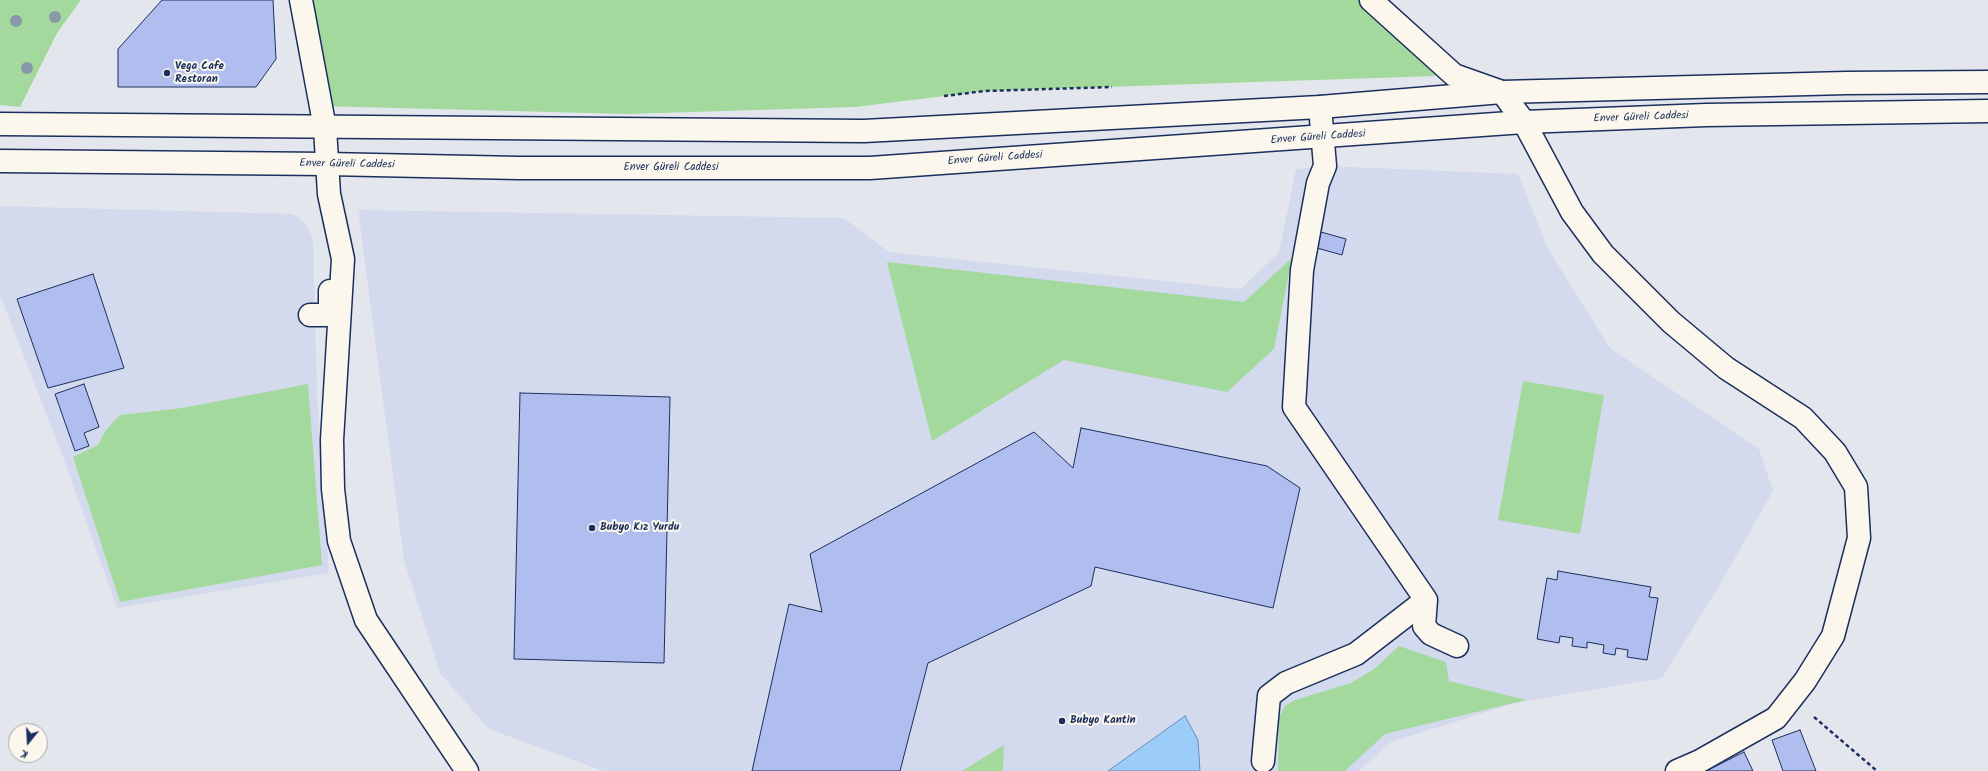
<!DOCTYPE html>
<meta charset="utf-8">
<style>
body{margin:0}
#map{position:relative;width:1988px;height:771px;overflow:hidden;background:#e4e6ed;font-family:Kalam,sans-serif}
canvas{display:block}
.north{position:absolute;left:8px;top:723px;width:40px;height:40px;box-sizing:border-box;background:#fbf7ec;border:1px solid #a1a7b3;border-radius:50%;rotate:198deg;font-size:11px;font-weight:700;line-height:16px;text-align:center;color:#1b2f5e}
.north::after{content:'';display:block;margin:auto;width:14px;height:18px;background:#1b2f5e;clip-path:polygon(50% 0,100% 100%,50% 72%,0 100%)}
</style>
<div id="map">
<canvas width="1988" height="771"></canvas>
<div class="north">K</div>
</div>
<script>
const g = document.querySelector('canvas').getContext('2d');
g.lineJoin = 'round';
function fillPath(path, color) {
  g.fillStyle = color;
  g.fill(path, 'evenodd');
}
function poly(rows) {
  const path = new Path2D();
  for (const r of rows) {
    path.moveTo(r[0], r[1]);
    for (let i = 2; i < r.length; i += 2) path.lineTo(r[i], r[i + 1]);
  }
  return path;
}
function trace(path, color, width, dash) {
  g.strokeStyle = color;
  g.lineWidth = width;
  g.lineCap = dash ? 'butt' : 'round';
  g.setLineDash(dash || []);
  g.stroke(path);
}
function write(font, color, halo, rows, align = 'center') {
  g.font = font + ' Kalam,sans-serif';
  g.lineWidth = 4;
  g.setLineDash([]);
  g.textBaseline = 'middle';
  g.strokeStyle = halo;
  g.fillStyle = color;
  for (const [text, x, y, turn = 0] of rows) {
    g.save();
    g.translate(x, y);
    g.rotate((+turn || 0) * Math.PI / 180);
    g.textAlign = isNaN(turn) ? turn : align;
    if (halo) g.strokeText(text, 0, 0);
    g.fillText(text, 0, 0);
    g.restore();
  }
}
fillPath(poly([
 [1326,166,1518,174,1548,249,1610,348,1759,449,1773,491,1722,581,1662,678,1515,703,1391,742,1359,771,603,771,489,729,440,673,404,560,358,210,844,218,889,252,1241,289,1279,252,1296,169],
 [0,206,293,214,305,223,313,238,317,393,329,573,117,608,63,457,0,295]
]), '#d4daee');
fillPath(poly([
 [0,0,81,0,57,33,20,107,0,105],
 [301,0,1371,0,1436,76,985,91,855,107,627,114,320,106],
 [1292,258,1274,349,1227,392,1064,360,932,441,887,262,1244,302],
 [1523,381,1604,395,1580,534,1498,520],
 [308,384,322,565,120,602,73,457,98,445,105,431,120,415,182,408],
 [1399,646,1446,662,1449,681,1526,700,1385,734,1345,771,1278,771,1279,718,1285,706,1295,700,1351,683,1374,669],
 [1004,745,1003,771,962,771]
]), '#a3d99d');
const water = poly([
 [1185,716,1198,740,1200,771,1108,771,1185,716]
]);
fillPath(water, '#9bcdf8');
trace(water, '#688eba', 1);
const building = poly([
 [162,0,273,0,276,59,256,87,118,87,118,49,162,0],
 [1321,232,1346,239,1342,255,1317,248,1321,232],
 [93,274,124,368,48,388,17,299,93,274],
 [84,384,99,427,84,433,89,446,75,451,55,394,84,384],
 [520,393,670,397,664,663,514,659,520,393],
 [1081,428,1267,466,1300,488,1273,608,1095,567,1091,586,928,663,900,771,752,771,789,604,822,612,810,554,1034,432,1073,468,1081,428],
 [1558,571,1651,587,1649,597,1658,598,1647,660,1627,657,1628,650,1616,648,1615,655,1603,653,1604,645,1587,642,1587,648,1572,646,1573,638,1560,636,1559,643,1537,639,1547,578,1557,580,1558,571],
 [1800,730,1816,771,1783,771,1772,740,1800,730],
 [1744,752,1753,771,1706,771,1744,752]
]);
fillPath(building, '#b0beef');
trace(building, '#1b2f5e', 1);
const minor = poly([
 [301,0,325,128,329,194,343,259,332,440,333,489,339,541,366,620,467,771],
 [1371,0,1454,75,1502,92,1524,122,1572,212,1603,254,1671,322,1726,368,1803,418,1835,452,1856,487,1859,538,1833,636,1805,681,1776,718,1700,761,1677,771],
 [310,315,330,315,330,291],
 [1426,600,1424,626,1431,634,1457,646],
 [1263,761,1269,696,1286,683,1356,654,1426,600,1294,407,1302,270,1318,183,1325,166,1320,107]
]);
const major = poly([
 [0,124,864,131,1320,107,1502,92,1846,83,1988,82],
 [0,161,327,164,519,168,870,168,1524,122,1706,115,1988,111]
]);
trace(minor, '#1b2f5e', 25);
trace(major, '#1b2f5e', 25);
trace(poly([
 [944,96,985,91,1112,87],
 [1814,717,1877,771]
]), '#1b2f5e', 2.5, [4, 3]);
trace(minor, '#fbf7ec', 22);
trace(major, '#fbf7ec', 22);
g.fillStyle = '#8899a7';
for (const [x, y] of [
 [55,17],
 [16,21],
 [27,68]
]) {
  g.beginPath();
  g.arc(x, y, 6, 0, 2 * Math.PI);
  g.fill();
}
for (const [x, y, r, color] of [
 [167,73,4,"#1b2f5e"],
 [592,528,4,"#1b2f5e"],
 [1062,721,4,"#1b2f5e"]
]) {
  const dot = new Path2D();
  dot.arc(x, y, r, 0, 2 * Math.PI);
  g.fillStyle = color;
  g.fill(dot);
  trace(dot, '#fbf7ec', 1.5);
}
write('bold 11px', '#1b2f5e', '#fbf7ec', [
 ["Vega Cafe",175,67],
 ["Restoran",175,80],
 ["Bubyo Kız Yurdu",600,528],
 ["Bubyo Kantin",1070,721]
], 'left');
write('11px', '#1b2f5e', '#fbf7ec', [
 ["Enver Güreli Caddesi",1641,118,-2],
 ["Enver Güreli Caddesi",1318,138,-4],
 ["Enver Güreli Caddesi",995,159,-4],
 ["Enver Güreli Caddesi",347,165,1],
 ["Enver Güreli Caddesi",671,168]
]);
</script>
